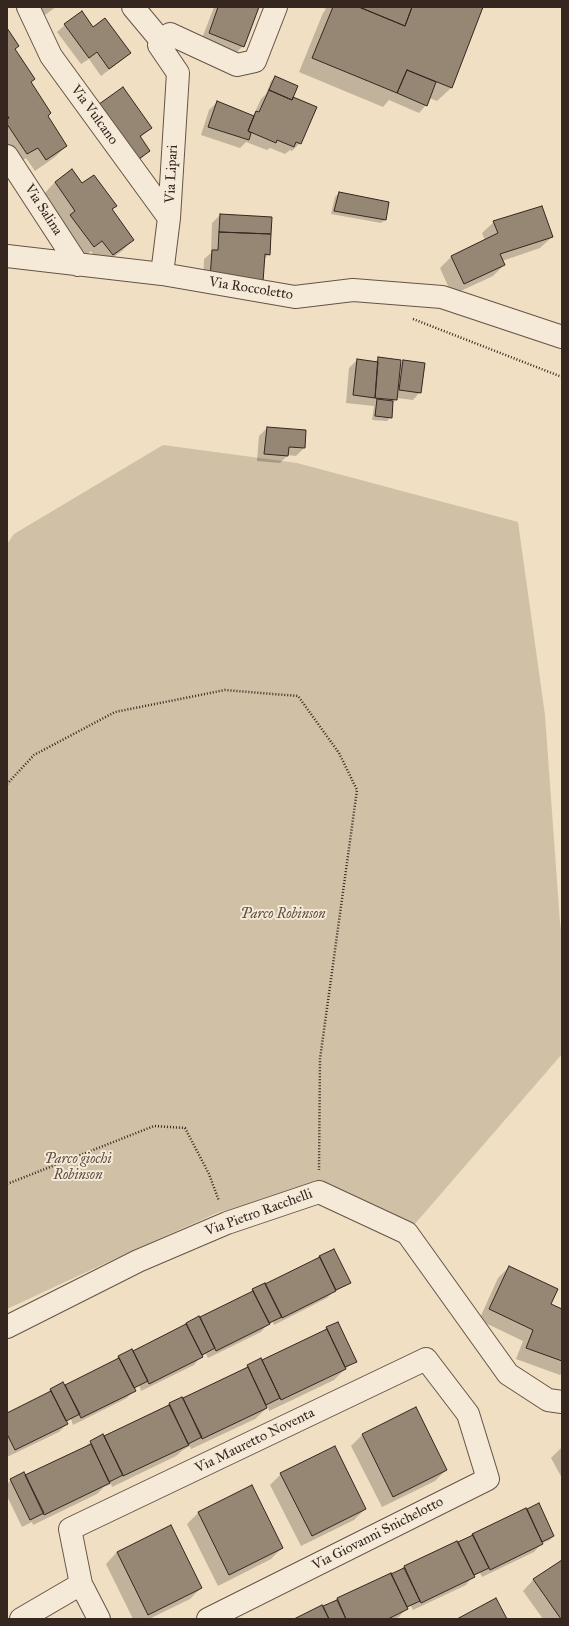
<!DOCTYPE html>
<style>
body{margin:0}
#map{position:relative;width:569px;height:1626px;overflow:hidden;background:#f0dfc2;font-family:"IM FELL Great Primer",serif}
canvas{display:block}
.frame{position:absolute;inset:0;border:8px solid #352620;pointer-events:none}
</style>
<div id="map">
<canvas width="569" height="1626"></canvas>
<div class="frame"></div>
</div>
<script>
const g = document.querySelector('canvas').getContext('2d');
g.lineJoin = 'round';
function fillPath(path, color) {
  g.fillStyle = color;
  g.fill(path, 'evenodd');
}
function poly(rows) {
  const path = new Path2D();
  for (const r of rows) {
    path.moveTo(r[0], r[1]);
    for (let i = 2; i < r.length; i += 2) path.lineTo(r[i], r[i + 1]);
  }
  return path;
}
function trace(path, color, width, dash) {
  g.strokeStyle = color;
  g.lineWidth = width;
  g.lineCap = dash ? 'butt' : 'round';
  g.setLineDash(dash || []);
  g.stroke(path);
}
function write(font, color, halo, rows, align = 'center') {
  g.font = font + ' "IM FELL Great Primer",serif';
  g.lineWidth = 4;
  g.setLineDash([]);
  g.textBaseline = 'middle';
  g.strokeStyle = halo;
  g.fillStyle = color;
  for (const [text, x, y, turn = 0] of rows) {
    g.save();
    g.translate(x, y);
    g.rotate((+turn || 0) * Math.PI / 180);
    g.textAlign = isNaN(turn) ? turn : align;
    if (halo) g.strokeText(text, 0, 0);
    g.fillText(text, 0, 0);
    g.restore();
  }
}
fillPath(poly([
 [163,445,297,463,518,522,545,715,560,923,562,935,562,1054,407,1233,319,1192,219,1212,136,1249,7,1309,7,544,14,534]
]), '#d0c0a6');
fillPath(poly([
 [25,7,56,7,35,22],
 [214,7,258,7,243,46,235,54,201,41],
 [321,7,480,7,451,88,437,101,429,98,426,105,419,113,389,100,383,107,299,72,323,13,326,9],
 [65,25,93,28,130,53,122,60,101,76,89,59,81,64,57,32],
 [7,30,14,50,34,79,30,83,47,116,66,146,55,157,35,171,26,158,16,165,7,152],
 [275,77,290,102,300,143,292,151,290,150,285,154,270,148,267,150,246,142,240,148,201,135,209,110,217,102,253,116,261,99,266,94,271,81],
 [88,116,151,128,140,138,149,151,141,159,128,168],
 [72,170,82,184,115,206,111,210,133,240,122,251,101,266,91,251,82,258,60,227,64,222,44,194,55,182],
 [339,193,385,220,381,223,331,214,335,197],
 [220,215,269,254,263,260,203,287,204,259,211,253,212,223],
 [494,222,552,237,540,248,502,261,504,265,493,276,452,295,440,268,451,257,485,240,482,233],
 [379,358,399,365,403,361,420,392,413,400,397,398,392,404,391,417,387,421,372,420,374,406,346,403,349,368,357,360,375,362],
 [267,428,304,448,296,456,288,455,280,463,257,461,259,436],
 [319,1257,349,1282,346,1286,333,1292,327,1298,274,1325,273,1322,267,1325,261,1332,208,1358,206,1354,201,1356,194,1365,141,1391,139,1384,129,1389,134,1390,127,1398,73,1425,71,1419,66,1422,67,1424,59,1432,7,1457,7,1415,47,1393,51,1389,65,1386,115,1360,119,1356,132,1353,183,1327,186,1324,249,1294,253,1290,265,1286,315,1260],
 [509,1267,550,1305,562,1310,562,1373,560,1375,516,1359,523,1341,479,1320,498,1278],
 [337,1323,356,1361,345,1369,334,1380,269,1411,268,1407,255,1419,191,1449,190,1446,183,1450,176,1456,112,1487,111,1484,104,1487,97,1494,33,1525,32,1522,22,1527,7,1496,7,1484,11,1480,25,1476,84,1448,89,1443,92,1449,105,1437,166,1408,169,1404,182,1398,182,1399,243,1370,248,1366,261,1362,323,1332,326,1328],
 [247,1367,249,1367,252,1372,250,1374],
 [362,1435,446,1470,435,1481,382,1507,351,1446],
 [562,1447,562,1478,551,1458],
 [281,1474,365,1509,354,1520,301,1546,270,1485],
 [252,1487,282,1548,271,1559,218,1586,187,1524,198,1513],
 [538,1505,553,1536,550,1540,542,1543,534,1552,482,1577,480,1573,473,1576,466,1585,413,1610,411,1606,406,1608,399,1617,394,1619,296,1619,323,1608,337,1599,390,1574,391,1576,404,1567,457,1542,457,1543],
 [171,1526,201,1588,190,1599,149,1619,133,1619,106,1564,117,1552],
 [562,1562,562,1619,543,1619,523,1591,534,1579]
]), '#0003');
const building = poly([
 [218,7,259,7,244,47,209,33,218,7],
 [333,7,359,7,405,26,412,7,483,7,452,88,407,70,397,93,312,58,333,7],
 [359,7,412,7,405,26,359,7],
 [82,11,93,27,105,18,131,53,109,69,97,52,89,58,64,24,82,11],
 [7,28,19,46,15,49,35,79,31,82,51,113,48,116,67,146,46,160,38,148,27,154,7,124,7,119,9,118,7,115,7,28],
 [407,70,436,82,427,106,397,93,407,70],
 [275,76,298,86,292,100,269,90,275,76],
 [123,87,152,128,140,136,150,151,136,161,95,107,123,87],
 [269,90,292,100,293,97,317,107,301,144,296,142,294,147,277,140,276,143,248,131,256,111,259,112,269,90],
 [217,101,254,116,248,131,251,133,249,140,208,127,217,101],
 [72,169,82,183,94,175,117,206,112,209,134,240,113,255,102,241,94,247,70,215,75,211,55,182,72,169],
 [339,192,389,202,386,220,334,211,339,192],
 [542,206,553,237,500,254,505,265,464,284,451,256,498,233,493,221,542,206],
 [220,214,272,217,271,234,219,232,220,214],
 [219,232,271,234,270,255,265,254,263,282,210,279,212,250,218,250,219,232],
 [378,357,401,360,397,400,375,398,378,357],
 [357,359,378,362,375,398,353,395,357,359],
 [403,360,425,363,421,393,399,390,403,360],
 [377,399,393,401,392,418,375,416,377,399],
 [267,427,306,430,305,448,289,447,288,456,264,454,267,427],
 [334,1249,351,1283,336,1290,319,1256,334,1249],
 [320,1257,336,1291,282,1318,265,1284,320,1257],
 [509,1266,558,1289,551,1304,562,1309,562,1361,526,1348,533,1330,489,1309,509,1266],
 [265,1283,282,1317,269,1323,252,1289,265,1283],
 [253,1291,270,1324,216,1351,200,1317,253,1291],
 [199,1316,215,1348,202,1355,186,1323,199,1316],
 [338,1322,357,1362,345,1367,326,1327,338,1322],
 [186,1324,203,1357,149,1384,133,1351,186,1324],
 [327,1329,346,1369,281,1400,262,1360,327,1329],
 [132,1349,148,1381,134,1388,118,1356,132,1349],
 [119,1358,136,1391,81,1418,65,1385,119,1358],
 [261,1358,280,1398,266,1405,247,1365,261,1358],
 [248,1367,267,1408,202,1439,183,1398,248,1367],
 [63,1382,80,1414,66,1421,50,1389,63,1382],
 [51,1391,68,1424,15,1450,7,1434,7,1413,51,1391],
 [182,1397,202,1437,188,1444,169,1403,182,1397],
 [169,1405,189,1445,123,1476,104,1436,169,1405],
 [416,1407,447,1470,393,1497,362,1434,416,1407],
 [103,1434,123,1475,109,1482,90,1441,103,1434],
 [91,1444,110,1483,44,1515,25,1475,91,1444],
 [335,1446,366,1509,312,1536,280,1473,335,1446],
 [24,1472,44,1513,30,1520,10,1479,24,1472],
 [252,1485,283,1548,229,1575,198,1512,252,1485],
 [539,1503,554,1536,542,1542,527,1509,539,1503],
 [526,1508,543,1544,490,1570,472,1534,526,1508],
 [171,1525,202,1588,148,1615,117,1552,171,1525],
 [473,1535,489,1568,474,1575,458,1542,473,1535],
 [457,1541,475,1577,421,1603,404,1566,457,1541],
 [562,1560,562,1619,561,1619,533,1579,562,1560],
 [404,1568,420,1601,407,1607,391,1574,404,1568],
 [391,1573,408,1609,388,1619,346,1619,337,1598,391,1573],
 [496,1598,507,1619,457,1619,496,1598],
 [337,1600,346,1619,329,1619,323,1606,337,1600],
 [322,1605,329,1619,294,1619,322,1605]
]);
fillPath(building, '#968674');
trace(building, '#352620', 1);
const minor = poly([
 [28,7,51,56,169,218],
 [133,7,163,43,159,45,178,73,169,218,162,274],
 [163,43,167,36,170,34,237,65,255,61,276,7],
 [7,156,78,265],
 [7,256,162,274,295,297,353,290,442,297,562,337],
 [7,1327,138,1261,227,1223,319,1192,407,1233,508,1374,548,1400,562,1402],
 [81,1584,70,1529,426,1359,468,1414,488,1479,208,1619],
 [21,1619,81,1584,99,1619]
]);
trace(minor, '#645448', 24);
trace(poly([
 [413,319,562,377],
 [7,784,34,755,115,712,225,690,298,696,339,753,357,790,320,1059,319,1170],
 [7,1184,154,1126,185,1128,209,1174,219,1201]
]), '#352620', 2.5, [1, 2]);
trace(minor, '#f5ead7', 22);
write('14px', '#352620', '#f5ead7', [
 ["Via Vulcano",94,115,54],
 ["Via Lipari",172,174,-87],
 ["Via Salina",43,210,57],
 ["Via Roccoletto",251,289,9],
 ["Via Pietro Racchelli",259,1213,-20],
 ["Via Mauretto Noventa",255,1441,-26],
 ["Via Giovanni Snichelotto",378,1534,-27]
]);
write('italic 14px', '#5c4c42', '#f5ead7', [
 ["Parco Robinson",283,915],
 ["Parco giochi",78,1160],
 ["Robinson",78,1176]
]);
</script>
